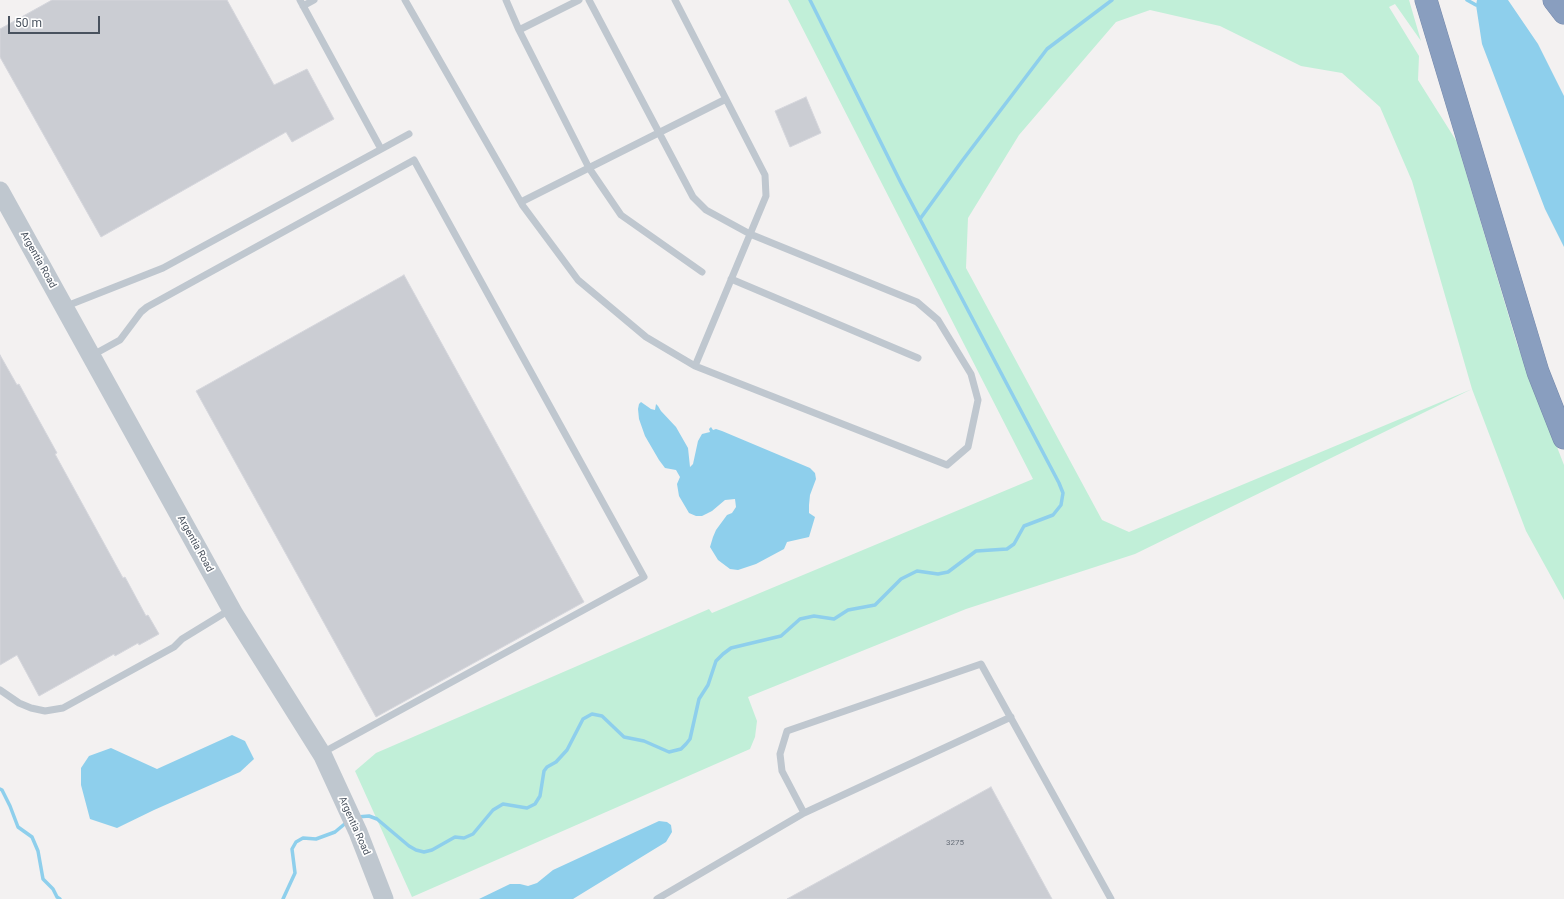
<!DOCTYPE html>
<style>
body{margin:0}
#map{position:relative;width:1564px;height:899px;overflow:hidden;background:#f3f1f1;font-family:Roboto,sans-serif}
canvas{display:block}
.scale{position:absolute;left:8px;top:16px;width:92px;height:18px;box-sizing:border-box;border:2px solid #49525e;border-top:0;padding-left:5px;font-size:12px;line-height:14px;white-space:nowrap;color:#49525e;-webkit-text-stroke:3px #fff;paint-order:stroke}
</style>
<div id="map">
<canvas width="1564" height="899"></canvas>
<div class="scale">50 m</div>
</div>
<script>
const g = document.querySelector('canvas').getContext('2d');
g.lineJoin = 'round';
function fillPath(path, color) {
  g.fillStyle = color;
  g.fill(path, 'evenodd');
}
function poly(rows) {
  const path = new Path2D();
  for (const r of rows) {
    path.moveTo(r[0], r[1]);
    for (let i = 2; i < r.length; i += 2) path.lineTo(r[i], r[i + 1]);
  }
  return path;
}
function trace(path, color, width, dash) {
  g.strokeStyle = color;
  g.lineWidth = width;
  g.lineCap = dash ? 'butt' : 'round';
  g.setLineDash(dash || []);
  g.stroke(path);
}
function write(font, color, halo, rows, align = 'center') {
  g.font = font + ' Roboto,sans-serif';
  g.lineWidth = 3.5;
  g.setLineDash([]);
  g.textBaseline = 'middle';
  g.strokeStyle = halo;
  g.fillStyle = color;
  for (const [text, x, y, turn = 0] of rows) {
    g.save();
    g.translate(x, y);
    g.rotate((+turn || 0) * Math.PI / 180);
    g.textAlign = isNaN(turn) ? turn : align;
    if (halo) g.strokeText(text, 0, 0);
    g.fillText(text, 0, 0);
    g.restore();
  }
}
fillPath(poly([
 [788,0,1409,0,1421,41,1395,4,1389,7,1419,56,1418,80,1457,142,1517,344,1564,465,1564,600,1526,531,1472,389,1135,554,966,609,748,697,757,721,755,737,750,749,412,897,355,771,376,753,709,609,712,613,1033,479],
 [1150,10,1220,26,1301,66,1342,73,1380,107,1412,181,1472,389,1129,532,1102,520,966,268,968,218,1019,135,1116,22]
]), '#c1efd8');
fillPath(poly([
 [1477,0,1508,0,1538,44,1564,96,1564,247,1545,209,1482,44,1476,5],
 [641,402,651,409,655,410,656,404,658,406,661,411,676,427,688,448,690,467,693,464,698,441,702,434,710,432,709,429,711,427,713,430,716,429,722,431,810,468,815,473,816,479,810,495,809,505,809,513,815,517,809,537,787,542,784,549,756,564,738,570,730,569,718,560,710,547,713,537,716,530,727,515,732,513,736,507,735,499,725,500,712,511,702,516,696,516,689,513,679,496,677,484,680,477,676,470,665,468,659,460,645,436,639,419,638,409,639,404],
 [232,735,245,741,254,759,240,772,154,810,117,828,90,819,81,785,81,768,89,756,111,748,157,769],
 [659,821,667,822,671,825,672,832,666,842,573,899,479,899,510,884,520,884,528,886,537,883,553,870]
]), '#8ecfec');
trace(poly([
 [1467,0,1476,5],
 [920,219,962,161,1047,49,1112,0],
 [0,789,2,790,10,806,18,827,32,837,38,851,43,879,53,889,57,897,60,899],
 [357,817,369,816,377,819,409,846,416,850,424,852,432,850,455,837,464,838,473,834,493,810,503,804,527,808,535,804,540,796,544,771,547,767,556,762,567,750,583,719,592,714,602,716,624,737,644,741,669,752,681,749,686,744,690,739,699,699,708,685,716,661,723,654,731,648,781,636,800,619,814,616,834,619,848,610,875,605,901,579,917,571,938,574,948,572,976,551,1007,549,1014,544,1024,526,1053,515,1061,505,1063,493,1059,483,901,183,810,0],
 [283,899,295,873,292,849,296,842,303,838,316,839,335,832,347,822]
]), '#8ecfec', 3.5);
const building = poly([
 [52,0,227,0,274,85,307,69,334,119,292,142,286,132,101,237,0,57,0,29,52,0],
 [806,97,821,133,790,147,775,111,806,97],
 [404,275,584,602,376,717,196,391,404,275],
 [0,355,17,385,19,384,57,453,55,454,123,578,125,577,146,616,148,615,159,634,139,645,138,643,115,656,114,654,39,696,17,655,0,665,0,355],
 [991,787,1052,899,787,899,991,787]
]);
fillPath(building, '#cbcdd3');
trace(building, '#d5d6dc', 1);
const motorway = poly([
 [1426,0,1538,372,1564,438],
 [1554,0,1564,13]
]);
trace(motorway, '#7589ab', 23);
trace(poly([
 [300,0,381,149],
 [405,0,523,206,578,280,646,337,695,366,947,465,968,447,978,400,971,374,938,320,917,302,750,234,706,210,693,197,589,0],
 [506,0,519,30,589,168,621,215,702,272],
 [675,0,765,175,766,196,695,366],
 [303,6,314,0],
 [519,30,579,0],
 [521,202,726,99],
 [731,279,918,358],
 [64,307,163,268,409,134],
 [91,356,120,340,141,312,147,307,414,160,644,577,322,753],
 [0,690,19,703,31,708,45,711,63,708,174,647,182,639,231,609],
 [1011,717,804,813,782,771,780,754,787,731,981,664,1111,899],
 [657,899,804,813]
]), '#bfc7cf', 7);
trace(poly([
 [0,191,234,614,323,756,358,832,384,899]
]), '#bfc7cf', 19);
trace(motorway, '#899ebf', 22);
write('8px', '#6a717b', null, [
 ["3275",955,843]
]);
write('10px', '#49525e', '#fff', [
 ["Argentia Road",38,260,61],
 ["Argentia Road",195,544,61],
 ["Argentia Road",354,826,66]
]);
</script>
